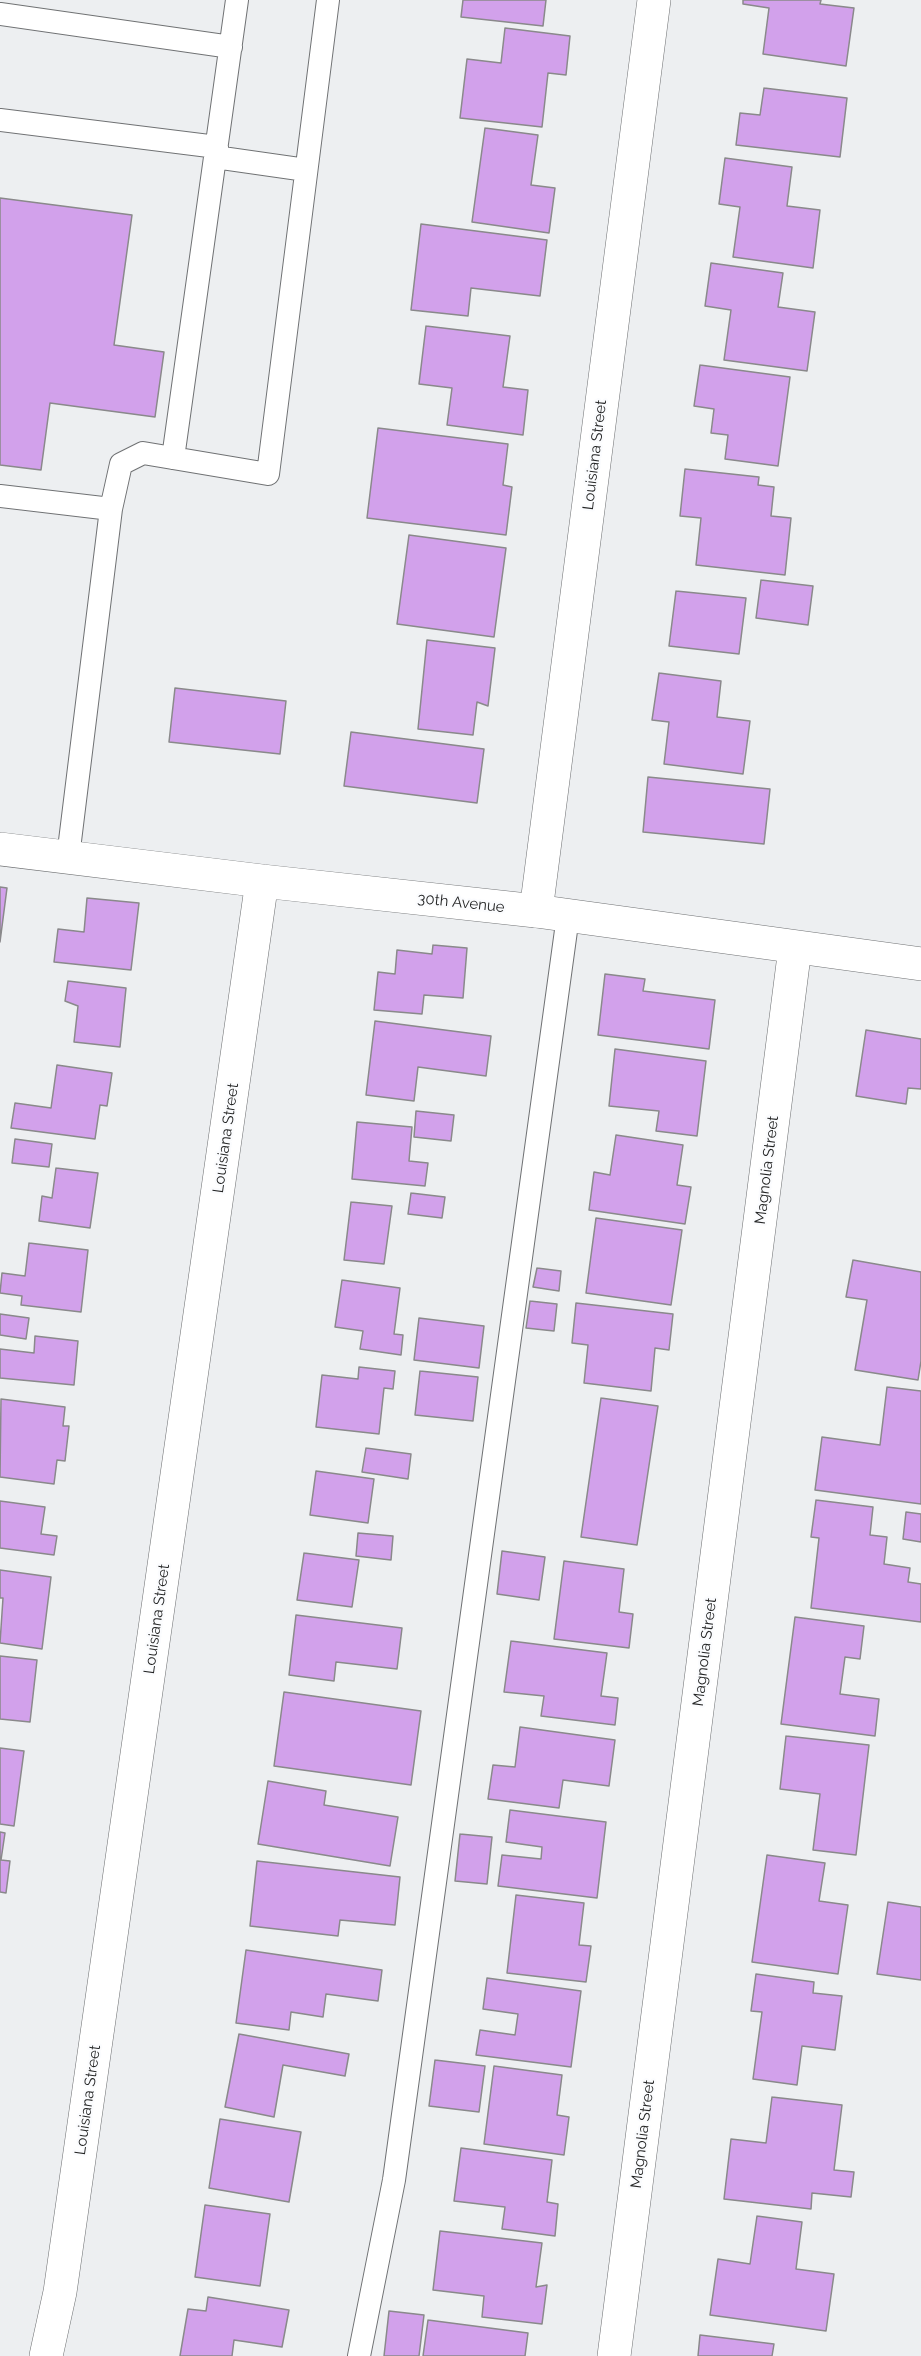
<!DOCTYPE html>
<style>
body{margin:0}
canvas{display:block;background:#edeff1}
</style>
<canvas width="921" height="2356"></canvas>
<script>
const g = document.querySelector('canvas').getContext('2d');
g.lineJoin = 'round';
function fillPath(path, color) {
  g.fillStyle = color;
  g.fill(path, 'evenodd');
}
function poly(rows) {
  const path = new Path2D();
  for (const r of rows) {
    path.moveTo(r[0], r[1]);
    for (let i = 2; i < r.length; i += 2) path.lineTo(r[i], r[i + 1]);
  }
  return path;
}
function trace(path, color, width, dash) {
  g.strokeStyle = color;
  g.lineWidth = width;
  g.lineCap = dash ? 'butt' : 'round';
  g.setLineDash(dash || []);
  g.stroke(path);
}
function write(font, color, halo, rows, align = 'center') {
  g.font = font + ' Raleway,sans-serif';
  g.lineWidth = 4.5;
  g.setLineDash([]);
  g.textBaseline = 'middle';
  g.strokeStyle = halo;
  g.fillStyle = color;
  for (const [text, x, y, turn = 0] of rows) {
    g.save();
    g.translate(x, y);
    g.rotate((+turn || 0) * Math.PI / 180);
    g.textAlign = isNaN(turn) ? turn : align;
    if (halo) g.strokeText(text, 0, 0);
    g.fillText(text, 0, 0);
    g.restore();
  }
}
const building = poly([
 [463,0,546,0,543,26,461,17,463,0],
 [743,0,821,0,820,4,854,8,846,66,763,54,769,8,743,4,743,0],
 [505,28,570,36,566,75,548,73,542,127,460,118,467,59,501,63,505,28],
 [764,88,847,98,840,157,736,145,740,113,760,115,764,88],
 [485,128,538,135,531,185,555,188,549,233,472,222,485,128],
 [725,158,792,167,787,206,820,210,813,268,733,257,740,207,719,204,725,158],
 [0,198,132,215,114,345,164,352,155,417,50,403,41,470,0,465,0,198],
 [421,224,547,240,540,296,471,288,468,316,411,310,421,224],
 [711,263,783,273,778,307,815,312,807,371,724,360,731,310,705,306,711,263],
 [426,326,510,336,503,387,528,390,523,435,447,425,452,388,419,384,426,326],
 [700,365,790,377,778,466,725,459,728,435,711,433,714,409,694,406,700,365],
 [378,428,508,444,503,485,512,487,506,535,367,518,378,428],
 [685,469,759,477,758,485,774,487,771,516,791,518,785,575,696,565,701,518,680,516,685,469],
 [409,535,506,548,494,637,397,624,409,535],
 [761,580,813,586,808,625,756,618,761,580],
 [676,591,746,598,739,654,669,646,676,591],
 [427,640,495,648,488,706,477,702,473,735,418,729,427,640],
 [659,673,721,681,717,717,750,721,743,774,664,764,669,722,652,720,659,673],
 [175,688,286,701,280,754,169,742,175,688],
 [351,732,484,749,477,803,344,786,351,732],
 [648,777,770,789,764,844,643,832,648,777],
 [0,887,7,888,0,942,0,887],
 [87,898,139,903,131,970,54,962,58,929,84,932,87,898],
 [433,945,467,948,463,998,424,995,422,1014,374,1010,378,972,395,974,397,950,432,954,433,945],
 [605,974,645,979,643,991,715,1000,709,1049,598,1035,605,974],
 [68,981,126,988,120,1047,74,1042,78,1006,65,1001,68,981],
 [375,1021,491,1036,486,1076,418,1067,414,1101,366,1095,375,1021],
 [866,1030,921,1039,921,1089,908,1088,906,1104,856,1096,866,1030],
 [615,1049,706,1061,697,1136,656,1131,659,1111,609,1106,615,1049],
 [57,1065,112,1073,107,1106,100,1105,95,1139,11,1128,15,1103,51,1108,57,1065],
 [416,1111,454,1115,451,1141,414,1137,416,1111],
 [357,1122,412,1127,409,1161,428,1163,425,1186,352,1179,357,1122],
 [616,1135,683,1145,677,1185,691,1187,685,1224,589,1210,594,1172,610,1175,616,1135],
 [15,1139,52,1144,49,1167,12,1163,15,1139],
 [56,1168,98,1173,90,1228,39,1221,42,1196,52,1198,56,1168],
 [411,1193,445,1197,442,1218,408,1214,411,1193],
 [351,1202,392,1206,384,1264,344,1260,351,1202],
 [596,1218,682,1230,671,1305,586,1293,596,1218],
 [29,1243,88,1250,81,1312,21,1305,22,1296,0,1293,2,1273,25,1276,29,1243],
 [853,1260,921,1272,921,1361,918,1380,855,1370,867,1300,846,1297,853,1260],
 [537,1268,561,1271,559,1291,533,1287,537,1268],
 [342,1280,400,1288,394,1334,403,1335,401,1355,360,1349,363,1331,335,1327,342,1280],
 [530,1301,557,1304,554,1331,526,1328,530,1301],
 [576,1303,673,1314,669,1350,655,1348,651,1391,584,1383,588,1345,572,1343,576,1303],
 [0,1314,29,1318,26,1339,0,1335,0,1314],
 [419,1318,484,1326,479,1368,414,1360,419,1318],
 [35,1336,78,1341,74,1385,0,1378,0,1349,34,1353,35,1336],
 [359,1367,395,1371,393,1389,384,1388,379,1434,316,1427,322,1375,358,1379,359,1367],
 [420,1371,478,1377,473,1421,415,1415,420,1371],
 [887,1387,921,1391,921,1504,815,1490,822,1437,880,1445,887,1387],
 [601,1398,658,1406,637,1545,581,1537,601,1398],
 [1,1399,65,1407,63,1426,69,1426,65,1461,57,1460,54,1484,0,1477,1,1399],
 [366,1448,411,1454,408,1479,362,1472,366,1448],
 [316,1471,374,1479,368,1523,310,1515,316,1471],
 [816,1500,873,1507,870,1535,887,1537,884,1564,910,1568,908,1582,921,1584,921,1622,811,1608,819,1538,811,1537,816,1500],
 [0,1501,45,1507,41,1534,57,1536,54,1555,0,1548,0,1501],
 [906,1512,921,1514,921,1542,903,1539,906,1512],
 [358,1533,393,1536,391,1560,356,1556,358,1533],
 [502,1551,545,1557,539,1600,497,1594,502,1551],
 [304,1553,359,1560,352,1607,297,1600,304,1553],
 [564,1561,624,1569,619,1612,633,1614,629,1648,554,1639,564,1561],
 [0,1570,51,1577,42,1649,0,1643,3,1598,0,1598,0,1570],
 [296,1615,402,1628,397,1669,336,1662,334,1681,289,1675,296,1615],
 [795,1617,864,1626,860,1659,845,1657,840,1694,879,1699,875,1736,781,1724,795,1617],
 [511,1641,607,1653,601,1696,618,1698,615,1725,541,1716,544,1696,504,1692,511,1641],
 [0,1656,37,1660,30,1722,0,1719,0,1656],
 [284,1692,421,1711,411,1785,274,1766,284,1692],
 [520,1727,615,1740,609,1786,563,1780,559,1808,488,1799,493,1765,515,1767,520,1727],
 [786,1736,869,1745,856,1855,813,1850,820,1794,780,1789,786,1736],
 [0,1748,24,1751,14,1826,0,1824,0,1748],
 [268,1781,326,1791,324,1805,398,1817,390,1866,258,1844,268,1781],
 [510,1810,606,1822,597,1898,498,1886,502,1855,541,1859,542,1847,506,1842,510,1810],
 [0,1832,5,1833,1,1860,10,1861,6,1893,0,1892,0,1832],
 [460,1834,492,1837,487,1884,455,1881,460,1834],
 [767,1855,825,1863,819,1901,848,1905,838,1974,752,1962,767,1855],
 [257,1861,400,1877,395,1925,340,1920,338,1936,250,1926,257,1861],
 [516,1895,584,1903,579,1945,591,1946,586,1982,507,1973,516,1895],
 [888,1902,921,1907,921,1980,877,1974,888,1902],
 [246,1950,382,1970,378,2001,326,1994,323,2017,291,2012,289,2030,236,2023,246,1950],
 [756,1974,814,1982,813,1993,842,1996,835,2050,802,2046,797,2085,753,2079,762,2012,751,2011,756,1974],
 [487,1978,581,1991,571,2067,476,2055,480,2030,515,2035,518,2014,483,2009,487,1978],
 [239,2034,349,2054,345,2076,283,2065,274,2117,225,2107,239,2034],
 [435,2060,485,2066,479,2112,429,2106,435,2060],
 [494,2066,562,2075,557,2115,569,2117,564,2155,484,2144,494,2066],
 [772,2097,842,2105,834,2170,854,2172,851,2197,812,2193,811,2209,724,2199,731,2139,766,2143,772,2097],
 [220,2119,301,2132,289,2202,209,2188,220,2119],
 [461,2148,552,2160,547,2202,558,2204,555,2236,502,2229,505,2207,454,2201,461,2148],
 [205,2205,270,2214,260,2286,195,2277,205,2205],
 [757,2216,802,2222,796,2269,834,2274,826,2331,710,2315,718,2259,750,2264,757,2216],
 [440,2231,542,2243,536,2287,547,2285,542,2324,482,2317,484,2296,433,2290,440,2231],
 [208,2297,289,2310,282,2347,234,2340,232,2356,180,2356,188,2309,206,2311,208,2297],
 [389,2311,424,2315,419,2356,384,2356,389,2311],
 [428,2320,528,2333,525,2356,423,2356,428,2320],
 [700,2335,774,2344,772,2356,698,2356,700,2335]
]);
fillPath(building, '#d2a1eb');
trace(building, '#8a898b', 1.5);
const lane = poly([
 [0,14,231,47],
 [0,120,217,147],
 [215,157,306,170],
 [173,458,237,0],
 [0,496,111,509,68,857],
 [111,509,121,464,143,453,268,474,328,0],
 [359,2356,394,2180,568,916]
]);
const street = poly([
 [536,911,654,0],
 [614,2356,795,948]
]);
const secondary = poly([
 [0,849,262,881,536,911,921,964],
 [46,2356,60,2292,262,881]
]);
trace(lane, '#707274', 24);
trace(street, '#707274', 34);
trace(secondary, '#707274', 34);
trace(lane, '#fff', 22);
trace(street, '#fff', 33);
trace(secondary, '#fff', 33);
write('15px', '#242525', '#fbfcfe', [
 ["Louisiana Street",595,455,-83],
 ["30th Avenue",461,903,6],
 ["Louisiana Street",226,1138,-82],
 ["Magnolia Street",767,1170,-83],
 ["Louisiana Street",157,1619,-82],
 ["Magnolia Street",705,1652,-83],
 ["Louisiana Street",88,2100,-82],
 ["Magnolia Street",643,2134,-83]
]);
</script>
